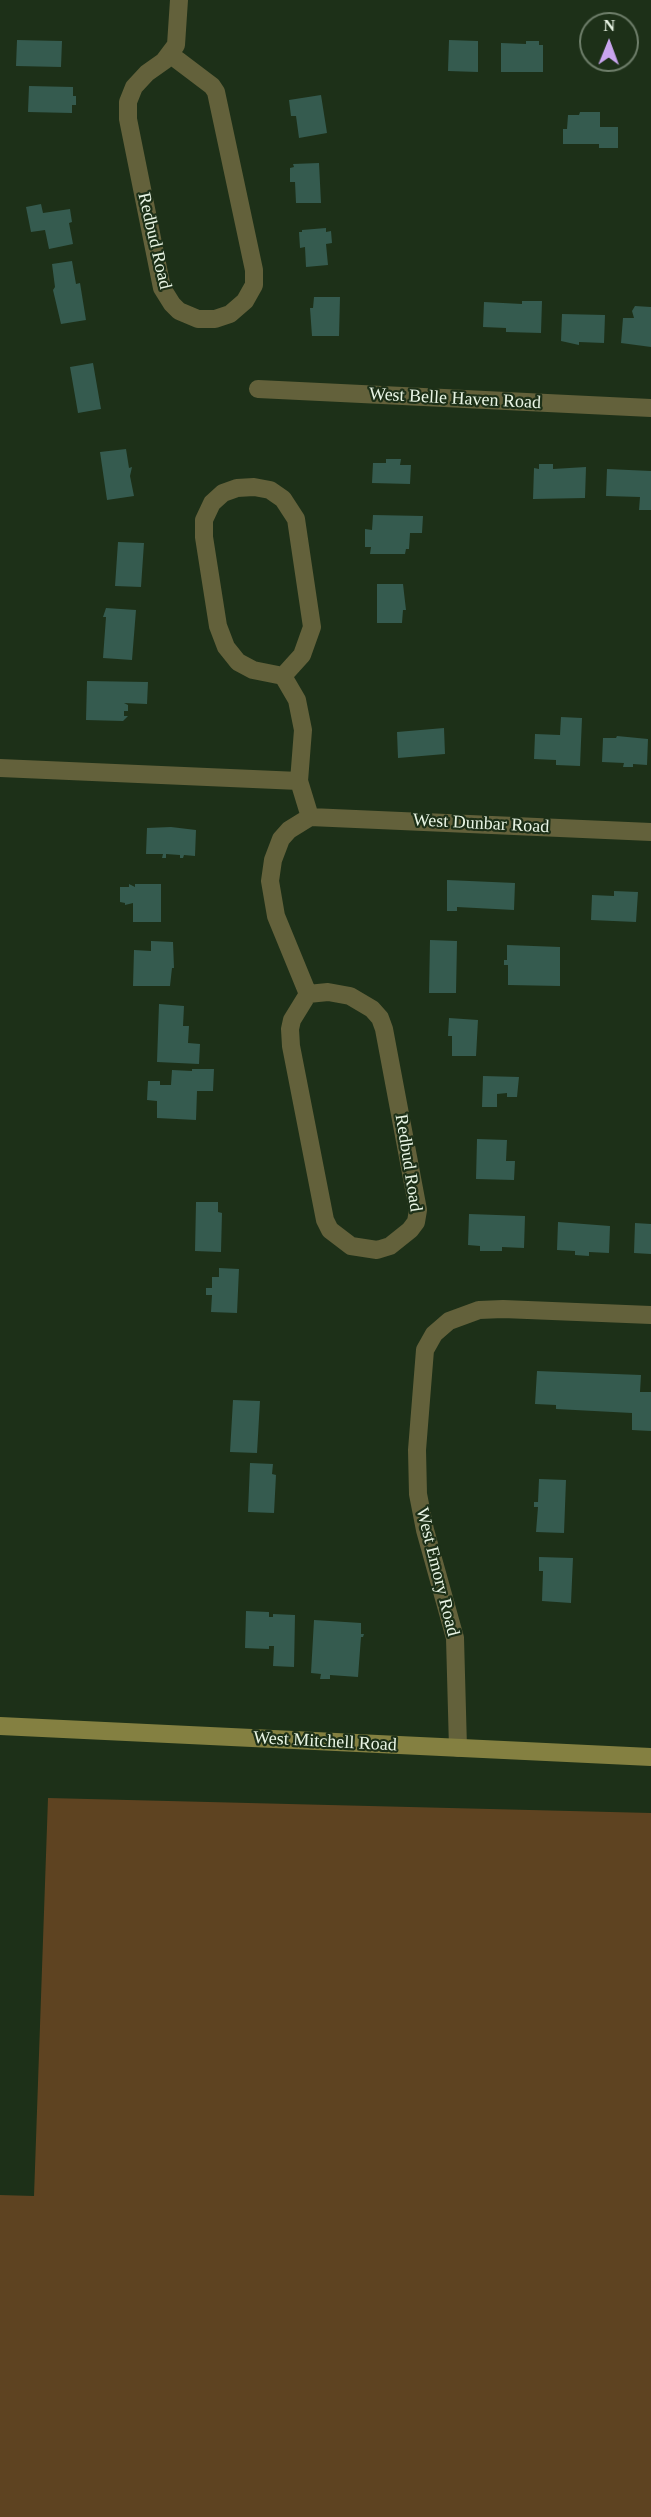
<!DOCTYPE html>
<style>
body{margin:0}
#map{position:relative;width:651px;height:2517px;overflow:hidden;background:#1d3018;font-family:Georgia,serif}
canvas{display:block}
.north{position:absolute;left:579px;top:12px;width:60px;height:60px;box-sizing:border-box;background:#1d3018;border:2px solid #6e7e6a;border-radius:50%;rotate:1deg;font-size:16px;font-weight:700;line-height:24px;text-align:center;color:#e8f4e4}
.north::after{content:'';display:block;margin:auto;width:21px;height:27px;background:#c9a5ee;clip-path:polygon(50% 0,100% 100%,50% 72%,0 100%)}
</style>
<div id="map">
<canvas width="651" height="2517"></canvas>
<div class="north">N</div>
</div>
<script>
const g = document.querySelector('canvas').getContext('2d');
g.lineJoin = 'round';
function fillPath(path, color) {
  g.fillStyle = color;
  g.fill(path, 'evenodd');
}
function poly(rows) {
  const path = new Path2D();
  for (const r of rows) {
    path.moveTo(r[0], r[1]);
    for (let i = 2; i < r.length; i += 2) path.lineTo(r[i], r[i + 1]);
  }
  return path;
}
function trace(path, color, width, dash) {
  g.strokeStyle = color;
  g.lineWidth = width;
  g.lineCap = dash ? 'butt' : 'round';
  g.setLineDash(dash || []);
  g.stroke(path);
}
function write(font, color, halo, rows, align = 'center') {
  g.font = font + ' Georgia,serif';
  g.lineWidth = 4.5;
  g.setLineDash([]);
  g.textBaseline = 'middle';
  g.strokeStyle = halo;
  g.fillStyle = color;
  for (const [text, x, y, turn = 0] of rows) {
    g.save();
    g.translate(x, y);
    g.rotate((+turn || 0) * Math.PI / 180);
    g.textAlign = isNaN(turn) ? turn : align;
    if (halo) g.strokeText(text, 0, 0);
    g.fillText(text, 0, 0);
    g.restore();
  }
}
fillPath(poly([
 [48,1798,651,1813,651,2517,0,2517,0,2195,34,2196]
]), '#5e4321');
fillPath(poly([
 [17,40,62,41,61,67,16,66],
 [449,40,478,41,478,72,448,71],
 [526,41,539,41,539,45,543,45,543,72,501,72,501,43,526,44],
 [29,86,73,87,73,96,76,96,76,105,72,105,72,113,28,112],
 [321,95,327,133,299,138,296,116,291,116,289,100],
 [580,112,600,112,600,127,618,127,618,148,599,148,599,144,563,144,563,129,567,129,568,115,579,115],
 [319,163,321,203,296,203,295,182,290,182,290,168,294,167,293,164],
 [41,204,43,213,70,209,72,222,69,223,73,244,49,249,45,230,31,232,26,207],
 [326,228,326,232,331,231,332,243,326,244,328,265,306,267,305,247,300,248,299,232,302,232,302,230],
 [72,261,76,284,80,283,86,320,61,324,53,290,55,287,52,264],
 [314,297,340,297,339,336,312,336,310,308,313,308],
 [522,301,542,301,541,333,506,332,506,328,483,327,484,302,522,304],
 [635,306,651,307,651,347,621,343,623,318,634,318,632,311],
 [562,314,605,315,604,343,579,342,579,345,561,341],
 [93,363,101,409,78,413,70,367],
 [126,449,129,468,132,467,130,476,134,496,107,500,100,452],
 [386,459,401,459,400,465,411,465,410,484,372,483,373,463,386,463],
 [539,464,553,464,553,469,586,467,585,498,533,499,534,468,539,469],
 [607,469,651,471,651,510,639,510,640,497,606,496],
 [373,515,423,516,422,533,410,533,409,549,406,549,405,554,370,554,371,547,365,547,365,529,372,530],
 [118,542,144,543,141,587,115,586],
 [377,584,403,584,406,610,403,610,402,623,377,623],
 [106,608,136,610,132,660,103,658,106,617,103,617],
 [87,681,148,682,147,704,124,703,128,705,128,711,124,711,124,716,128,716,123,721,86,720],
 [561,717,582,718,580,766,556,765,556,760,534,759,535,734,560,735],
 [444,728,445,754,398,758,397,732],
 [617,736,648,739,647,765,633,764,633,767,623,767,624,763,602,762,603,738,616,738],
 [171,827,196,830,195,856,184,855,183,858,180,858,180,855,166,854,166,858,162,858,163,854,146,854,147,828],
 [447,880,515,883,514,910,457,907,457,911,447,911],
 [129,884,135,887,135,884,161,884,161,922,133,922,133,903,125,905,125,903,120,902,120,887,129,887],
 [614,891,638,892,636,922,591,920,592,895,614,896],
 [430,940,457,941,456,993,429,993],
 [151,941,173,942,174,968,172,968,170,986,133,986,134,950,151,951],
 [507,945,560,947,560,986,508,985,508,965,504,965,504,960,507,960],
 [159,1004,184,1006,183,1026,189,1026,188,1043,200,1044,199,1064,157,1062],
 [449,1018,478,1020,476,1056,452,1056,452,1036,448,1036],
 [192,1069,214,1069,213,1091,197,1091,196,1120,157,1118,157,1101,147,1100,148,1081,160,1081,160,1085,171,1085,172,1070,192,1071],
 [483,1076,519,1077,517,1097,507,1097,507,1093,497,1094,497,1107,482,1107],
 [477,1139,507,1140,506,1161,515,1161,514,1180,476,1179],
 [196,1202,218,1202,218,1212,222,1213,221,1252,195,1251],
 [469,1214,525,1216,524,1248,502,1247,502,1251,480,1251,480,1246,468,1245],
 [558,1222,610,1226,609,1253,589,1252,589,1256,575,1255,575,1251,557,1250],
 [635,1223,651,1224,651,1254,634,1253],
 [219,1268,239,1269,237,1313,211,1312,212,1295,206,1295,206,1288,212,1288,212,1277,219,1277],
 [537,1371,641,1375,640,1392,651,1392,651,1431,632,1430,632,1413,556,1409,556,1405,535,1404],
 [233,1400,260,1401,257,1453,230,1452],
 [250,1463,273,1464,272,1474,276,1475,274,1513,248,1512],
 [539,1479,566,1480,564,1533,536,1532,538,1507,534,1507,534,1502,538,1502],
 [539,1557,573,1558,571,1603,542,1601,543,1571,539,1571],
 [246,1611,269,1612,269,1617,273,1617,273,1614,295,1615,294,1667,273,1666,274,1646,269,1646,269,1649,245,1648],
 [314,1620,361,1623,361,1634,364,1634,363,1637,361,1637,358,1677,330,1675,330,1679,320,1679,321,1674,311,1673]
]), '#355b4f');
trace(poly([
 [171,55,212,86,216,92,254,270,254,285,245,301,230,314,215,319,198,319,179,311,172,304,162,288,128,119,128,102,134,87,147,73,164,61,176,45,179,0],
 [258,389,651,408],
 [283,676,302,655,312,627,296,519,283,499,270,490,254,487,237,488,223,493,212,503,204,520,204,537,218,626,226,647,238,662,253,670,283,676,297,700,303,730,299,781,310,817,289,830,281,839,273,860,270,881,276,916,308,994,292,1020,290,1029,291,1046,325,1220,330,1230,351,1246,377,1250,390,1246,410,1230,416,1222,418,1210,384,1029,380,1018,372,1009,350,996,328,992,308,994],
 [0,768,299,781],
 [310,817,651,832],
 [458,1748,455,1638,425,1530,418,1494,417,1450,425,1350,434,1334,449,1321,479,1310,503,1309,651,1315]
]), '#63613b', 18);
trace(poly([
 [0,1726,651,1757]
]), '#848041', 18);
write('18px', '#e8f4e4', '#1d3018', [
 ["Redbud Road",154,241,77],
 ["West Belle Haven Road",455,399,3],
 ["West Dunbar Road",481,824,3],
 ["Redbud Road",408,1163,81],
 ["West Emory Road",437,1572,76],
 ["West Mitchell Road",325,1742,3]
]);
</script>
